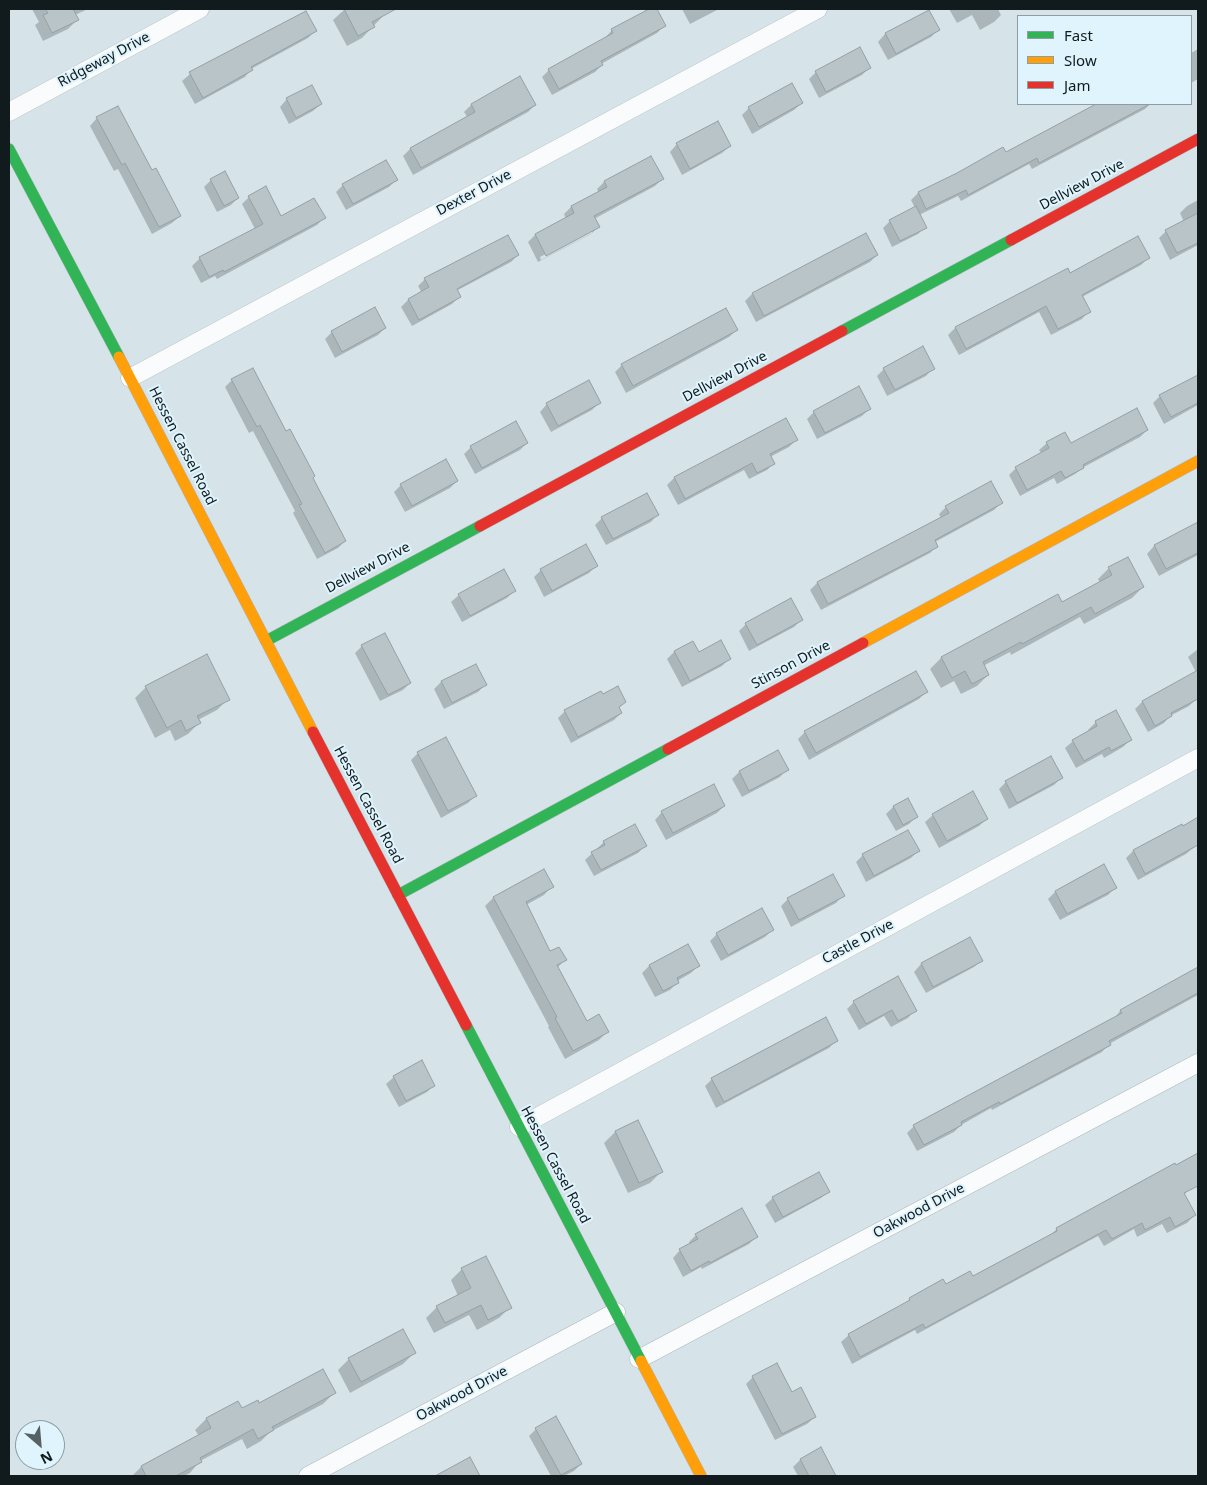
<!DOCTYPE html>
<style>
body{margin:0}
#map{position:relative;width:1207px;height:1485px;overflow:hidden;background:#d6e4ea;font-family:"Noto Sans",sans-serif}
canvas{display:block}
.frame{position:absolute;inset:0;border:10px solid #111b1e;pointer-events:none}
.legend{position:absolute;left:1017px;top:15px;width:175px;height:90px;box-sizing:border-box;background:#dff4fc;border:1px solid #8d9da3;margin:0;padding:6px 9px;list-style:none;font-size:15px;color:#111b1e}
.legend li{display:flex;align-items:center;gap:10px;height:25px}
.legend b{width:25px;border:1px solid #8d9da3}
.north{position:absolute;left:15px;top:1420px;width:50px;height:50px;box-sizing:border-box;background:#dff4fc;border:1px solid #8d9da3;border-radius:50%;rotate:153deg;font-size:14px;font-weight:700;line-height:20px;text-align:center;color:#111b1e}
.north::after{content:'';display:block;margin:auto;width:18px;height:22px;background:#566165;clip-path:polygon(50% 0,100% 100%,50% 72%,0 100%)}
</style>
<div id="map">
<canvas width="1207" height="1485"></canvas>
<div class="frame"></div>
<ul class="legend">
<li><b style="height:6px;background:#30b455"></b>Fast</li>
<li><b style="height:6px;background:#ff9f0a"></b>Slow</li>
<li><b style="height:6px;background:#e5322d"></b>Jam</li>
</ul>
<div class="north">N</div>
</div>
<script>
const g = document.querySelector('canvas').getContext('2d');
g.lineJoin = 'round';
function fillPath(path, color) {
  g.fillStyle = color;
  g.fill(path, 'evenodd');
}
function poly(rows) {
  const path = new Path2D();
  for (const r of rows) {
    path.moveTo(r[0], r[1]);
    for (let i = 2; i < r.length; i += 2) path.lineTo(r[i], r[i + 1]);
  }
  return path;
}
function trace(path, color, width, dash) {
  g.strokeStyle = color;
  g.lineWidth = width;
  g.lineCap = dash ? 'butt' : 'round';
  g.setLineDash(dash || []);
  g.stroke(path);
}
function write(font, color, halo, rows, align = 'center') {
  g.font = font + ' "Noto Sans",sans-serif';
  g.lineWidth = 4;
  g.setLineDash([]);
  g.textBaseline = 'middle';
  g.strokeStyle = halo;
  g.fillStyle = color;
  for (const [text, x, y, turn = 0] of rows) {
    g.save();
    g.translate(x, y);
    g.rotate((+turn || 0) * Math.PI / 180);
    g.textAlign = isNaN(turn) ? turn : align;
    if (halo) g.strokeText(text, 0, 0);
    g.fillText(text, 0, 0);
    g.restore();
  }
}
fillPath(poly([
 [32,9,88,9,75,15,77,20,68,29,43,41,35,25,39,22],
 [345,9,382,9,385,14,362,38,347,46,333,20],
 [652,9,655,9,664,26,657,33,601,64,602,65,595,72,552,95,542,77,549,70,605,39,605,38,612,30],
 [682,9,719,9,690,24],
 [949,9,998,9,1001,15,994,22,980,30,972,15,957,23],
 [928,11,938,30,931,37,888,60,878,42,885,34],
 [315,31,308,38,251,69,245,77,195,104,182,81,190,74,239,46],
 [1198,49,1198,79,1191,83,1191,53],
 [869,68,862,75,819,98,809,79,816,72],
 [287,99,321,104,313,111,289,124,280,107],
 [802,103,794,110,752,134,742,115,749,108],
 [1098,104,1150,104,1145,109,1032,169,1029,164,961,201,958,196,919,215,925,227,918,234,892,247,883,228,890,221,915,208,911,200,918,193,1005,153],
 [471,105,535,105,528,112,413,175,403,156,410,149,468,118,464,112],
 [97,118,151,172,180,216,172,223,152,234,118,169,114,171,90,126],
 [677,144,730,146,722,153,682,175,670,152],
 [651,157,662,179,655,186,594,219,598,227,591,234,538,262,528,242,535,235,566,219,564,214,571,207,599,193,597,189,604,182],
 [592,230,592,233,541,260,540,257],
 [211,180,238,198,231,205,217,212,204,187],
 [396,180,389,187,346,210,336,192,343,185],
 [249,197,281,218,324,218,317,225,217,279,215,276,201,283,192,266,200,258,255,229,242,204],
 [1198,200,1198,245,1170,260,1159,238,1166,231,1184,222,1180,213,1187,206],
 [866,234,877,255,870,262,756,322,745,301,752,294],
 [518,255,511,262,456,291,459,297,452,304,412,326,401,307,408,300,422,293,418,286,425,279],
 [1148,258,1141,265,1082,297,1089,311,1082,319,1051,335,1039,312,959,355,948,335,955,328,1070,274],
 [385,328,378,335,335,358,325,339,332,332],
 [737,330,729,337,626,393,615,372,622,365],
 [933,368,926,376,887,396,877,376,884,369],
 [1198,376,1198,405,1164,424,1153,403,1160,396],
 [232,380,312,478,345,541,338,548,317,559,293,513,295,511,253,431,249,433,225,387],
 [599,403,592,410,551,432,540,412,547,404],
 [870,408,862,416,817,439,807,419,814,412],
 [1147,430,1140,437,1082,468,1075,474,1057,484,1054,478,1020,496,1009,475,1016,468,1042,454,1039,450,1047,443,1070,445],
 [796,440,789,447,770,457,774,463,767,470,749,479,744,470,678,505,667,485,674,478],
 [527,443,520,450,475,474,464,454,471,447],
 [457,481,450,488,405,512,394,492,401,485],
 [1001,503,994,510,935,542,937,546,930,553,821,610,810,590,817,583,941,518,939,514,946,507],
 [658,514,651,522,606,545,595,525,602,518],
 [1198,524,1198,555,1159,576,1147,554,1154,546],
 [596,566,589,573,544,597,534,577,541,570],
 [1109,568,1143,587,1132,598,1084,624,1080,617,1011,655,1010,652,983,666,988,675,977,686,961,694,954,681,941,688,930,669,941,658,1057,596,1062,604,1100,583,1098,579],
 [503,571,514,591,507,598,462,622,451,602,459,595],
 [801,620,794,627,749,651,739,631,746,624],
 [692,642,699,653,729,659,722,666,682,687,667,659,674,652],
 [362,646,410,683,403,690,380,701,355,653],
 [1198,649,1198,673,1197,674,1188,657],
 [475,665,485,685,478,692,444,709,434,689,441,682],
 [1185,679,1196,699,1189,706,1170,716,1164,723,1148,732,1135,709,1142,702],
 [146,687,228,699,217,710,198,720,199,723,188,734,175,741,170,730,155,738,135,698],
 [926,692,919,699,809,760,798,739,805,732],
 [602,696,625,702,618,709,621,713,614,720,571,743,558,718,565,711],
 [1115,712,1130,740,1123,747,1104,758,1102,754,1076,768,1065,748,1073,741,1089,731,1088,730,1096,722],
 [418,753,475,796,468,803,441,818,411,760],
 [787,769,780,777,742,797,732,779,739,772],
 [1061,778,1054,785,1009,809,999,789,1006,782],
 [907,799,916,817,909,824,896,831,886,814,893,807],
 [724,806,717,813,666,840,655,820,662,812],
 [933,815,987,819,979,826,939,848,925,822],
 [1198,818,1198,844,1186,854,1138,880,1126,858,1133,851],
 [635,826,645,846,638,853,594,876,585,860,604,842],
 [918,851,911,858,866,882,856,862,863,855],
 [544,871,552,886,544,895,526,905,550,953,565,960,557,968,586,1022,607,1032,599,1040,565,1059,548,1027,549,1026,485,906,493,898],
 [1115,888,1108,895,1060,920,1048,899,1055,892],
 [843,895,836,903,791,927,781,906,788,899],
 [772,930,765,937,721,961,710,941,717,934],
 [970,939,981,960,974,967,926,993,914,972,921,964],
 [687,946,698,966,691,973,677,981,678,982,670,990,655,997,642,973,649,966],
 [1198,968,1198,995,1109,1044,1102,1052,992,1110,991,1108,961,1125,954,1132,917,1151,907,1133,914,1126,1114,1019,1120,1011],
 [854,1002,915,1010,908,1018,891,1027,884,1016,859,1030,847,1009],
 [837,1040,829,1048,716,1108,705,1086,712,1079],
 [394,1077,434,1085,427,1092,399,1107,386,1084],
 [637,1122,661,1172,650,1183,628,1193,604,1143,615,1132],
 [1198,1153,1198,1181,1187,1187,1188,1190,1184,1195,1195,1215,1187,1223,1167,1233,1162,1224,1137,1237,1134,1229,1104,1246,1098,1236,917,1334,915,1330,852,1364,841,1342,849,1335,902,1306,910,1299,973,1278,1048,1237,1057,1229],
 [829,1191,821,1198,775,1223,765,1205,773,1198],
 [696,1235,756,1237,749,1244,702,1269,701,1267,683,1277,673,1258,680,1250,690,1245,689,1242],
 [462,1269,510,1307,499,1318,477,1330,469,1315,434,1333,426,1318,437,1307,458,1296,451,1280],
 [414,1353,403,1364,350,1393,338,1370,349,1359],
 [753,1377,792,1394,815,1417,807,1424,775,1440,746,1384],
 [334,1393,323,1404,270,1432,261,1441,247,1449,242,1439,200,1461,190,1473,184,1476,132,1476,141,1467,199,1436,195,1430,206,1419,259,1405],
 [536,1429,581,1464,574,1471,564,1476,551,1476,529,1436],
 [820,1449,835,1476,798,1476,793,1467,800,1460]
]), '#0003');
const building = poly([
 [45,9,73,9,79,20,52,33,43,15,48,13,45,9],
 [344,9,396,9,372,22,375,27,358,36,344,9],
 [649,9,657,9,666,26,601,61,603,65,559,89,548,69,613,33,611,29,649,9],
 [929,10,940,30,896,54,885,33,929,10],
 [306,11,317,31,251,67,253,70,203,98,189,72,306,11],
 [860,47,871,68,826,92,815,71,860,47],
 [520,76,536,105,421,168,410,148,475,112,471,104,520,76],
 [792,83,803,103,759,127,748,107,792,83],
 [312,85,322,104,296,118,286,98,312,85],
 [1096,104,1150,104,1039,163,1037,158,968,195,966,190,926,209,918,192,957,173,1003,147,1006,152,1096,104],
 [118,106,152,170,156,168,181,216,159,227,125,163,122,165,96,117,118,106],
 [718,121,731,146,690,169,676,143,718,121],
 [651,156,664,179,594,216,600,227,546,256,535,234,574,213,571,206,607,187,604,181,651,156],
 [386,160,398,180,353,204,342,184,386,160],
 [225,171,239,198,224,206,210,179,225,171],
 [266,186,281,216,314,198,326,218,224,272,223,270,209,277,199,257,263,224,248,196,266,186],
 [916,206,927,228,900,241,889,220,916,206],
 [1198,213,1198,243,1177,253,1165,230,1198,213],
 [866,233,878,255,764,316,752,293,866,233],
 [508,235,519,255,457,289,461,297,419,320,408,299,429,287,424,278,508,235],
 [1138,236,1150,258,1082,295,1091,312,1058,329,1046,306,966,349,955,327,1068,268,1070,273,1138,236],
 [375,307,386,328,342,352,331,331,375,307],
 [726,308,738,330,633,386,621,364,726,308],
 [923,346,935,369,895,390,883,368,923,346],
 [253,368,286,431,290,429,315,476,313,478,346,541,325,553,299,505,302,504,260,425,257,427,231,379,253,368],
 [1198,375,1198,403,1171,417,1159,395,1198,375],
 [589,380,601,403,558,426,546,403,589,380],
 [859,386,871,409,825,433,813,411,859,386],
 [1137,408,1148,430,1083,465,1084,468,1065,478,1061,471,1027,490,1015,467,1049,448,1046,442,1065,432,1071,443,1137,408],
 [786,418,798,440,770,454,775,464,757,473,752,463,685,499,674,477,786,418],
 [516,421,528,443,482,468,470,446,516,421],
 [446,459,458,481,412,506,400,484,446,459],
 [991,481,1003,503,935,540,938,547,828,604,817,582,949,513,945,506,991,481],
 [647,493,659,515,613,539,601,517,647,493],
 [1198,522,1198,553,1166,569,1154,545,1198,522],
 [586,544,598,566,552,591,540,569,586,544],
 [1128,557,1144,587,1095,614,1091,607,1022,644,1021,642,983,662,989,675,972,684,965,671,952,678,941,657,1058,594,1062,602,1112,575,1108,567,1128,557],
 [504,569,516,591,470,616,458,594,504,569],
 [791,598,803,620,757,645,745,623,791,598],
 [385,633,411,683,388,695,361,645,385,633],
 [721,640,731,659,690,681,674,651,693,641,699,652,721,640],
 [207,654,230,700,197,716,201,723,186,731,181,720,167,728,145,686,207,654],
 [476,664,487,685,452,703,441,681,476,664],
 [1198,670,1198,699,1171,713,1172,716,1155,726,1142,701,1198,670],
 [916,671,928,692,816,753,804,731,916,671],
 [618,686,626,702,619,707,622,713,578,737,564,710,601,691,603,694,618,686],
 [1116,710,1132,740,1111,751,1109,747,1084,761,1072,740,1097,726,1095,721,1116,710],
 [446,737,477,796,448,811,417,752,446,737],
 [778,750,789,770,749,791,739,771,778,750],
 [1051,756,1063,778,1017,803,1005,781,1051,756],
 [714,784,725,806,673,833,661,811,714,784],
 [973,791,988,819,947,841,932,814,973,791],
 [908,798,918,817,903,825,893,806,908,798],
 [1198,817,1198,845,1145,874,1133,850,1182,824,1183,826,1198,817],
 [635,824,647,846,601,870,591,852,605,845,603,841,635,824],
 [908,830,920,851,874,876,862,854,908,830],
 [1104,864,1117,888,1067,914,1055,891,1104,864],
 [544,869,554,887,526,902,550,951,559,947,567,960,557,965,587,1021,599,1014,609,1032,573,1051,555,1018,557,1017,493,897,544,869],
 [833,874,845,896,799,920,787,898,833,874],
 [762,908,774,930,728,955,716,933,762,908],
 [970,937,983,961,933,987,921,963,970,937],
 [688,944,700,966,677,978,679,983,663,991,649,965,688,944],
 [1198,967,1198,993,1109,1041,1111,1045,1000,1104,999,1102,961,1122,962,1125,924,1145,913,1125,1122,1013,1120,1010,1198,967],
 [898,976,917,1011,898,1021,892,1010,866,1024,853,1001,898,976],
 [826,1017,838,1041,724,1102,711,1078,826,1017],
 [422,1060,435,1086,406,1101,393,1076,422,1060],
 [638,1120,663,1172,639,1183,615,1131,638,1120],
 [1198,1153,1198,1186,1184,1193,1196,1215,1175,1227,1170,1217,1145,1230,1142,1223,1112,1239,1106,1230,925,1328,923,1324,860,1357,848,1334,910,1300,909,1298,943,1279,946,1284,970,1271,973,1276,1057,1231,1056,1228,1175,1163,1176,1165,1198,1153],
 [819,1172,830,1192,783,1217,772,1197,819,1172],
 [742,1208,758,1237,710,1263,709,1261,691,1271,679,1249,698,1239,695,1234,742,1208],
 [486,1256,512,1308,488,1320,481,1305,445,1323,436,1306,471,1288,461,1268,486,1256],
 [403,1329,416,1353,361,1382,348,1358,403,1329],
 [777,1363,792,1392,801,1387,816,1417,782,1434,752,1376,777,1363],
 [323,1369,336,1393,272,1427,274,1430,258,1439,253,1429,200,1458,202,1462,176,1476,146,1476,141,1466,211,1428,206,1418,238,1401,242,1408,258,1400,259,1403,323,1369],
 [556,1416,582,1464,561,1475,535,1428,556,1416],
 [821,1447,836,1476,809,1476,800,1459,821,1447],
 [470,1457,480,1476,435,1476,470,1457]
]);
fillPath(building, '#b9c4c9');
trace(building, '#959fa4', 1);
const street = poly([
 [9,112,200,9],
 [130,378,818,9],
 [519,1127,1198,758],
 [639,1359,1198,1063],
 [308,1476,616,1312]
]);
const fast = poly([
 [9,149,119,357],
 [842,331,1011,240],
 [266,641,480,526],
 [398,895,668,749],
 [466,1025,641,1361]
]);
const slow = poly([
 [119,357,313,732],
 [863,643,1198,461],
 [641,1361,701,1476]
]);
const jam = poly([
 [1011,240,1198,139],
 [480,526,842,331],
 [313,732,466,1025],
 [668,749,863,643]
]);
trace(street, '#adb8bd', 19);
trace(fast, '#adb8bd', 12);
trace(slow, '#adb8bd', 12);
trace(jam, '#adb8bd', 12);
trace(street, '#f9fbfc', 18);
trace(fast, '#30b455', 11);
trace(slow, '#ff9f0a', 11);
trace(jam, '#e5322d', 11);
write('14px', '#111b1e', '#dff4fc', [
 ["Ridgeway Drive",104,60,-28],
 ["Dellview Drive",1082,185,-28],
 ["Dexter Drive",474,193,-28],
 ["Dellview Drive",725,377,-28],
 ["Hessen Cassel Road",182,446,63],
 ["Dellview Drive",368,568,-28],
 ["Stinson Drive",791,665,-28],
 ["Hessen Cassel Road",368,805,62],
 ["Castle Drive",858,942,-28],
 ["Hessen Cassel Road",555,1165,62],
 ["Oakwood Drive",919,1211,-28],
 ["Oakwood Drive",462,1394,-28]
]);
</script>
